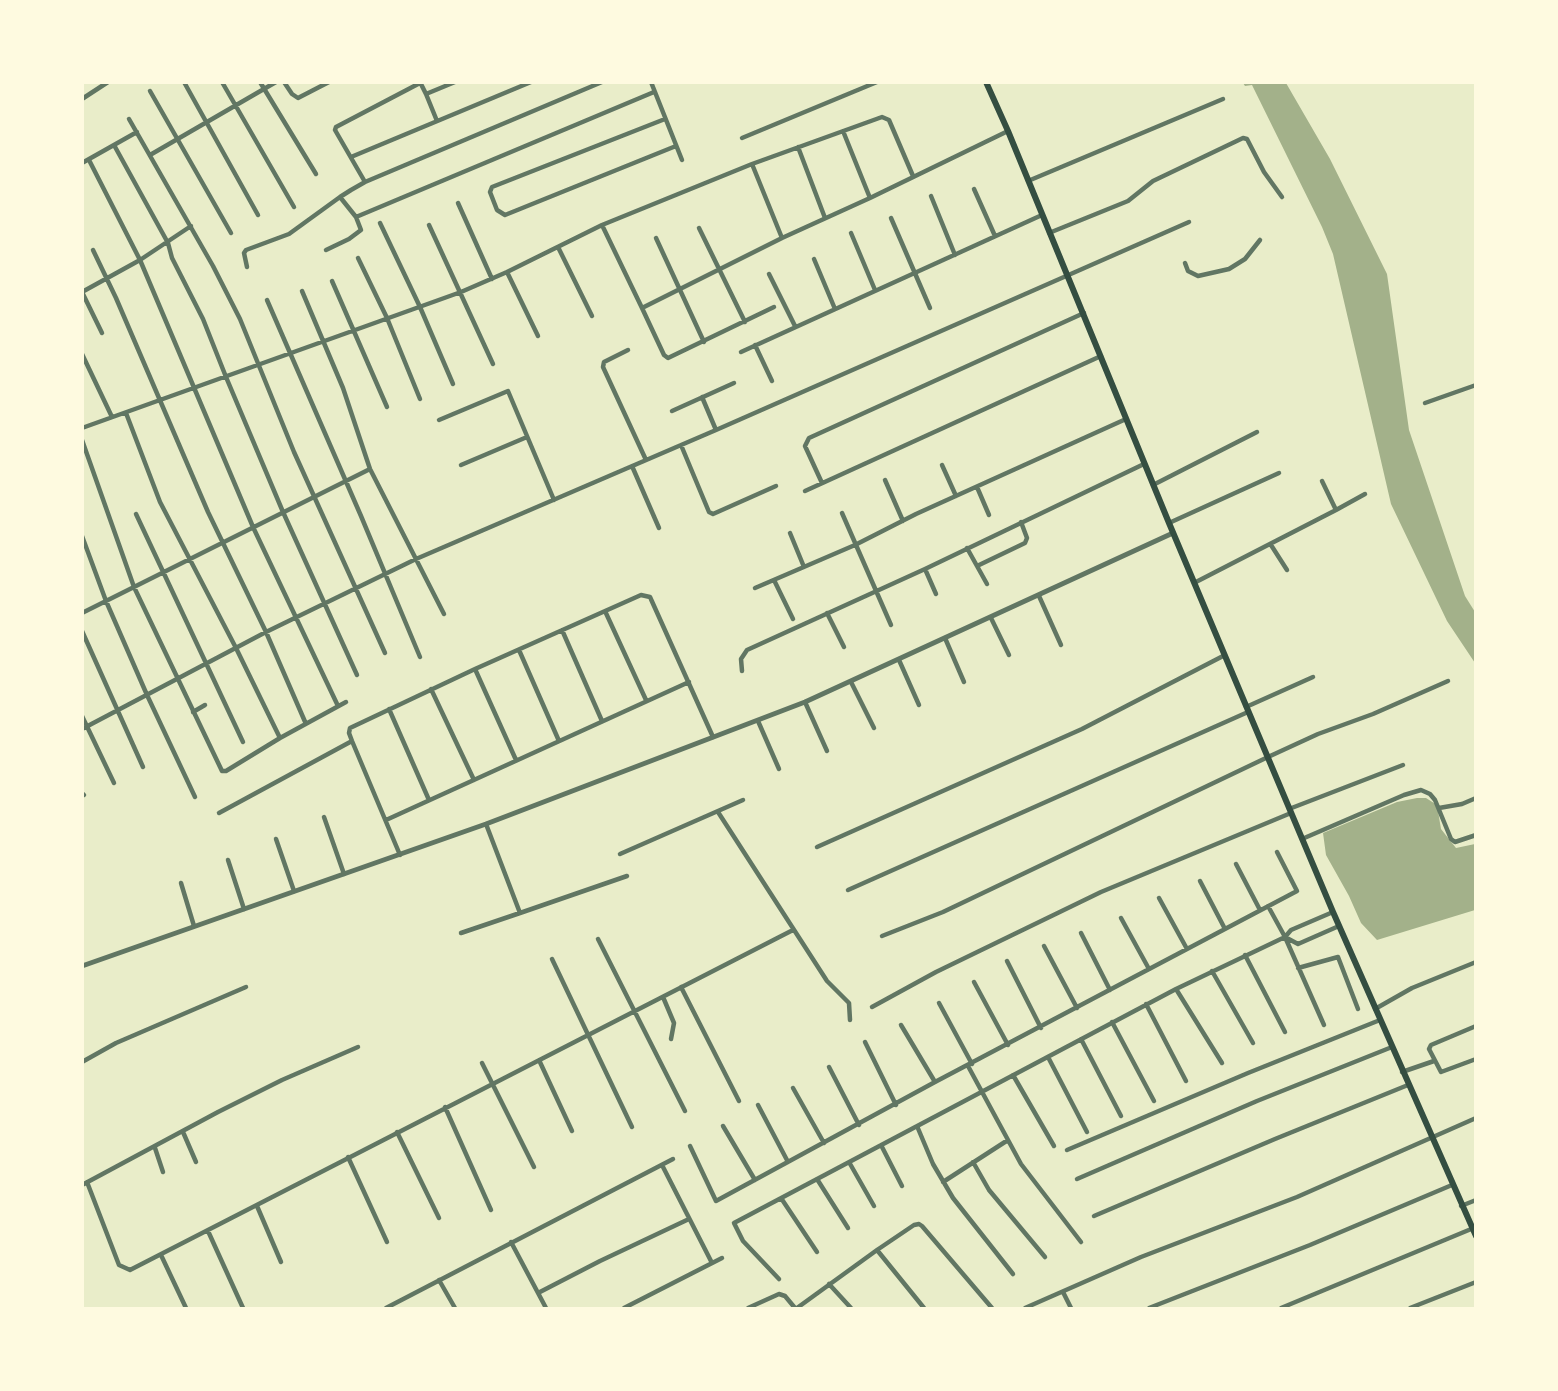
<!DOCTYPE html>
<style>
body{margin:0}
#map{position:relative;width:1558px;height:1391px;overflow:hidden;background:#e9edc9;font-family:"Sofia Sans Condensed",sans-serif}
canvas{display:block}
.frame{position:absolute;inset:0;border:84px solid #fefae0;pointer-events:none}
</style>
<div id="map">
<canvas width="1558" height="1391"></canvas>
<div class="frame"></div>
</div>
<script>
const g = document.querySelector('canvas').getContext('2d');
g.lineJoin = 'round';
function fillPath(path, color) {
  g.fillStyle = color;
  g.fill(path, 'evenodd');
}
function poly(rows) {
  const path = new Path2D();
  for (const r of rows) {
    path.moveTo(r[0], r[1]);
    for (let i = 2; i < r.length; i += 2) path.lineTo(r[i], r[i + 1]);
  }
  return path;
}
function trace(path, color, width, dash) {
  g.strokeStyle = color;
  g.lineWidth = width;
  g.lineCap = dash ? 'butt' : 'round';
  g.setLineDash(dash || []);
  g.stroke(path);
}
fillPath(poly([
 [1243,83,1286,83,1330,159,1387,274,1409,430,1465,596,1475,612,1475,663,1447,621,1391,504,1333,254,1322,227,1252,85,1245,86],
 [1417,798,1426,798,1437,805,1441,829,1456,848,1475,844,1475,910,1377,940,1361,923,1349,896,1326,855,1323,833,1397,802]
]), '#a3b18a');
trace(poly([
 [184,82,258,215],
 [222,82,294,207],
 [260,82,316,174],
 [284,82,292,94,298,98,329,82],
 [420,82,426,94,455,82],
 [651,82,682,160],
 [150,91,231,233],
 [426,94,437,121],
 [82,99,108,82],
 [129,119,213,266,240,319,294,452,385,653],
 [665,119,492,187,490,192,497,210,505,215,676,146],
 [843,131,870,198],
 [742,138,877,82],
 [114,145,168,243,172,258,203,319,226,377,283,512,357,675],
 [798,147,825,218],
 [150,155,276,82],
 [351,157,531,82],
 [89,160,140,260,253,527,338,706],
 [82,163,137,132],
 [752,164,782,238],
 [1028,181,1223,99],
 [365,182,335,130,336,127,420,83],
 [974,189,995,236],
 [931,196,955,255],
 [458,203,492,279],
 [356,217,654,92],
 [891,218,930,308],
 [380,223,420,307,453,384],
 [429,225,493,364],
 [602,225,752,164,882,117,889,120,913,176],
 [699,228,745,322],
 [851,233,875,290],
 [1049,233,1128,201,1153,181,1243,138,1247,139,1264,172,1282,197],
 [656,238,704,342],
 [558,247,592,316],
 [93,250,116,298,208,512,266,632,306,724],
 [326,250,349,239,361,230,356,217,340,197,351,190,365,182,602,82],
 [358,258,387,318,420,399],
 [814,259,835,309],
 [1185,263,1188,271,1198,276,1229,269,1245,259,1260,240],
 [247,267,244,253,246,250,289,234,340,197],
 [507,272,538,336],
 [769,274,795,326],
 [332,281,387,407],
 [302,291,343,388,370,469,444,614],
 [82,292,140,260,191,226],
 [82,292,102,333],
 [267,300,361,516,420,657],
 [642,308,664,355,668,358,774,307],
 [755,345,772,381],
 [628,350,604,362,603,367,646,460],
 [741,352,1042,215],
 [82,354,112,417],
 [702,397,716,430],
 [1425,403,1476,385],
 [672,411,734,383],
 [126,413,160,502,236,648,280,738],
 [439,420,508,391,554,500],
 [82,428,461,292,507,272,602,225,642,308,782,238,870,198,1008,131],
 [82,440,134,587,222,771,226,771,280,738,346,702],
 [681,445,709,512,713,514,776,486],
 [461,465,527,437],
 [942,465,956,496],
 [632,466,659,528],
 [885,480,903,521],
 [822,483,805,446,809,438,1084,313],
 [1153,485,1257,432],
 [977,487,989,515],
 [805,491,1101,356],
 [1336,510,1365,494],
 [842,513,891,625],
 [136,514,243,742],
 [1169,523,1279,473],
 [790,533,804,567],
 [82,536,106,601,147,695,195,797],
 [1271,545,1287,570],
 [967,548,987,584],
 [977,566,1025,543,1027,538,1021,522],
 [925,569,936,594],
 [774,580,793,619],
 [1194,583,1336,510,1322,481],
 [755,588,855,545,916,514,1126,419],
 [1039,596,1061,645],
 [605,611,646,700],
 [82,613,370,469],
 [827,613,844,647],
 [991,618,1009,655],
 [562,630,602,721],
 [82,631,143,767],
 [945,638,964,682],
 [519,650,559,741],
 [899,660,919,705],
 [475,669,516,760],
 [742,671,741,659,747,650,925,569,1144,464],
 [851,682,874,728],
 [431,689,474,780],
 [805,702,827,751],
 [1246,707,1313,677],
 [389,709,429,800],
 [193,712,205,705],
 [82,716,114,783],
 [758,721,779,769],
 [82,729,266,632,416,559,716,430,1189,222],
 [82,793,84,795],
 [1439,808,1462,804,1476,798],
 [1289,809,1403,765],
 [718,812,827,981,849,1003,850,1020],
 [219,813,352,741],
 [324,817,344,874],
 [386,820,689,682],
 [486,824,520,913,627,876],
 [276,839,294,891],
 [1302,839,1404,795,1421,790,1430,794,1435,800,1451,839,1455,842,1476,835],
 [817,847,1082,729,1225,655],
 [620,854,743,800],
 [400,855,352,741,349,733,350,728,475,669,641,595,650,597,713,737],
 [228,860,244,909],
 [1236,864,1260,910],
 [1200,881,1225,929],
 [181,883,194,926],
 [848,890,1248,712],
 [1159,898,1187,949],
 [1268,906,1285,937,1324,1025],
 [1121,918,1149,969],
 [461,933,520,913],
 [1081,933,1110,990],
 [882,936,943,912,1268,757,1318,734,1373,714,1448,681],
 [1285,937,1298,944,1339,926],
 [598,939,685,1111],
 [1044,946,1077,1008],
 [1245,955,1285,1032],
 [552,959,632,1127],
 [1007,961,1041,1028],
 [1298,968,1338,957,1358,1009],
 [1212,971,1253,1043],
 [974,982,1008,1045],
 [681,987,739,1101],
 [663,997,674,1023,671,1039],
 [939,1003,972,1064],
 [1146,1004,1186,1081],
 [872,1007,936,972,1101,892,1291,813],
 [1375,1009,1412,988,1476,962],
 [1112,1022,1154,1101],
 [901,1025,935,1082],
 [1476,1026,1431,1045,1429,1049,1441,1072,1476,1059],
 [1081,1039,1121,1116],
 [865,1042,896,1105],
 [1048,1057,1087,1132],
 [539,1060,572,1131],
 [82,1062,116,1043,246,987],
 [482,1063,534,1167],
 [1222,1063,1176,989,1285,937,1291,930,1333,912],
 [968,1066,1021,1164,1081,1242],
 [829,1067,859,1125],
 [1402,1072,1434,1061],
 [1013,1075,1054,1146],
 [793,1088,824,1143],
 [758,1105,788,1162],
 [445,1107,491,1210],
 [723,1126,755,1180],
 [917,1126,933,1164,953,1198,1013,1274],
 [183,1132,196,1162],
 [397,1132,439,1218],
 [881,1145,902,1186],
 [690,1146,716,1201,935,1082,1297,891,1277,852],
 [155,1148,163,1172],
 [1067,1150,1248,1073,1380,1020],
 [348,1157,387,1242],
 [849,1162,874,1206],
 [973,1162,989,1190,1045,1257],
 [662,1165,712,1263],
 [817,1179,848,1228],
 [1077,1179,1257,1101,1392,1047],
 [87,1182,119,1265,130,1270,793,930],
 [943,1182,1008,1140],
 [82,1185,218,1112,282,1080,358,1047],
 [781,1198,817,1252],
 [257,1206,281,1262],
 [1461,1206,1476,1200],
 [1094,1216,1275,1139,1408,1085],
 [208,1231,243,1308],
 [511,1242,546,1308],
 [877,1250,924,1308],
 [161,1255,186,1308],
 [779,1279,743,1241,734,1223,1176,989],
 [439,1280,455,1308],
 [829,1284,851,1308],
 [1063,1292,1071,1308],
 [538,1293,600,1261,689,1219],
 [386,1308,673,1159],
 [624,1308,722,1258],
 [748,1308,779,1294,785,1296,795,1308],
 [797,1308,877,1250,914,1225,919,1224,922,1226,992,1308],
 [1025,1308,1141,1257,1297,1197,1476,1118],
 [1149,1308,1310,1245,1452,1185],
 [1281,1308,1476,1227],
 [1410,1308,1476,1282]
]), '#617663', 4.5);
trace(poly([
 [82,966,486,824,805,702,1173,533]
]), '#617663', 5);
trace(poly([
 [986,82,1008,131,1169,523,1333,912,1476,1236]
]), '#344e41', 6);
</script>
